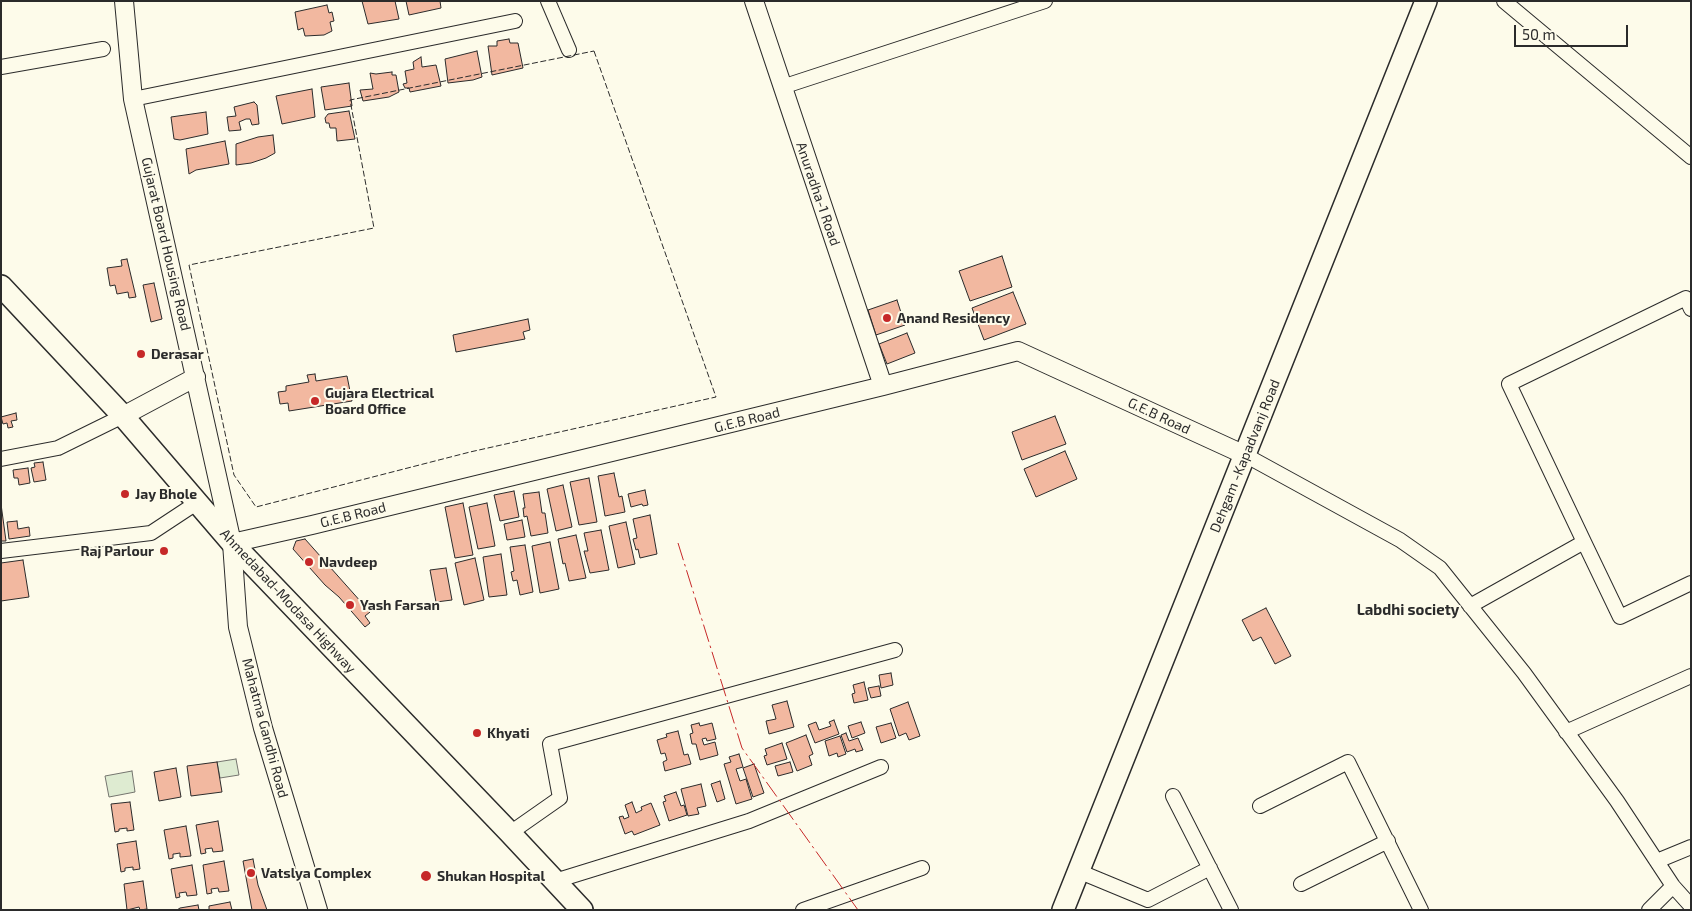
<!DOCTYPE html>
<style>
body{margin:0}
#map{position:relative;width:1692px;height:911px;overflow:hidden;background:#fdfbea;font-family:"Exo 2",sans-serif}
canvas{display:block}
.frame{position:absolute;inset:0;border:2px solid #2b2b2b;pointer-events:none}
.scale{position:absolute;left:1514px;top:25px;width:114px;height:22px;box-sizing:border-box;border:2px solid #2b2b2b;border-top:0;padding-left:6px;font-size:15px;line-height:18px;white-space:nowrap;color:#2b2b2b;-webkit-text-stroke:4px #fdfbea;paint-order:stroke}
</style>
<div id="map">
<canvas width="1692" height="911"></canvas>
<div class="frame"></div>
<div class="scale">50 m</div>
</div>
<script>
const g = document.querySelector('canvas').getContext('2d');
g.lineJoin = 'round';
function fillPath(path, color) {
  g.fillStyle = color;
  g.fill(path, 'evenodd');
}
function poly(rows) {
  const path = new Path2D();
  for (const r of rows) {
    path.moveTo(r[0], r[1]);
    for (let i = 2; i < r.length; i += 2) path.lineTo(r[i], r[i + 1]);
  }
  return path;
}
function trace(path, color, width, dash) {
  g.strokeStyle = color;
  g.lineWidth = width;
  g.lineCap = dash ? 'butt' : 'round';
  g.setLineDash(dash || []);
  g.stroke(path);
}
function write(font, color, halo, rows, align = 'center') {
  g.font = font + ' "Exo 2",sans-serif';
  g.lineWidth = 4;
  g.setLineDash([]);
  g.textBaseline = 'middle';
  g.strokeStyle = halo;
  g.fillStyle = color;
  for (const [text, x, y, turn = 0] of rows) {
    g.save();
    g.translate(x, y);
    g.rotate((+turn || 0) * Math.PI / 180);
    g.textAlign = isNaN(turn) ? turn : align;
    if (halo) g.strokeText(text, 0, 0);
    g.fillText(text, 0, 0);
    g.restore();
  }
}
const green = poly([
 [236,759,239,775,220,778,217,762,236,759],
 [132,771,135,792,109,797,105,776,132,771]
]);
fillPath(green, '#deebd1');
trace(green, '#74746e', 1);
const building = poly([
 [362,1,395,1,399,19,368,24,362,1],
 [406,1,440,1,441,8,409,15,406,1],
 [327,5,329,13,332,12,334,21,330,22,332,31,324,35,305,36,303,28,298,30,295,12,327,5],
 [509,39,510,43,518,43,523,68,492,75,488,46,497,46,497,41,509,39],
 [477,51,482,77,473,80,448,83,445,59,477,51],
 [421,57,422,67,436,65,441,86,410,92,409,88,405,88,403,84,407,83,405,71,414,69,413,62,421,57],
 [392,72,392,75,396,75,399,92,389,97,363,101,360,90,373,89,370,73,376,74,392,72],
 [349,83,352,106,325,110,321,87,349,83],
 [312,89,315,117,282,124,276,96,312,89],
 [254,102,257,105,259,124,252,125,250,119,246,119,239,122,241,130,229,131,227,117,236,116,234,107,254,102],
 [349,111,355,139,337,141,336,128,330,128,329,123,326,123,325,118,328,114,349,111],
 [206,112,208,134,180,140,174,139,171,117,206,112],
 [273,135,275,153,266,158,251,163,236,165,236,144,258,137,273,135],
 [225,141,229,164,196,170,189,174,186,149,225,141],
 [1002,256,1012,287,970,301,959,271,1002,256],
 [127,259,136,297,129,298,128,292,117,294,115,285,110,286,107,268,122,266,121,260,127,259],
 [154,283,162,319,151,322,143,285,154,283],
 [1013,292,1026,324,984,340,972,308,1013,292],
 [897,300,905,325,876,335,868,310,897,300],
 [528,319,530,330,523,332,525,339,456,352,453,335,528,319],
 [907,333,915,353,887,364,879,344,907,333],
 [315,374,316,381,347,376,352,401,289,411,288,403,280,404,278,392,286,391,286,386,309,382,307,375,315,374],
 [16,413,17,420,11,421,13,427,8,428,7,423,3,424,1,417,16,413],
 [1055,416,1066,444,1022,460,1012,432,1055,416],
 [1065,451,1077,479,1036,497,1024,469,1065,451],
 [43,462,46,480,34,482,31,468,35,467,34,463,43,462],
 [28,468,30,483,19,485,18,478,14,478,13,470,28,468],
 [614,473,619,497,622,496,625,512,605,516,598,476,614,473],
 [589,478,597,522,579,525,570,482,589,478],
 [563,485,572,527,556,531,547,489,563,485],
 [645,490,648,505,643,506,642,504,631,507,628,494,645,490],
 [514,491,519,517,500,521,494,495,514,491],
 [539,492,542,513,545,513,548,533,531,536,527,516,524,517,523,508,525,508,523,494,539,492],
 [463,503,473,555,455,558,445,507,463,503],
 [487,503,495,546,478,549,469,507,487,503],
 [1,504,6,541,1,541,1,504],
 [650,515,657,554,640,558,638,549,636,550,633,539,637,538,633,519,650,515],
 [522,520,525,537,507,540,504,524,522,520],
 [17,521,18,529,29,527,30,536,9,539,7,522,17,521],
 [626,522,635,564,618,568,609,526,626,522],
 [601,530,609,570,590,573,584,551,588,551,584,533,601,530],
 [576,535,586,578,569,581,565,563,563,564,558,539,576,535],
 [305,539,370,612,365,616,370,623,365,627,339,597,325,585,293,549,296,541,305,539],
 [550,542,559,589,540,593,532,546,550,542],
 [525,545,533,592,520,595,517,580,513,581,511,572,514,571,510,547,525,545],
 [501,554,507,595,489,597,483,557,501,554],
 [475,558,484,600,464,605,455,563,475,558],
 [23,560,29,597,1,601,1,563,23,560],
 [446,568,452,600,436,602,430,570,446,568],
 [1266,608,1291,656,1275,664,1261,637,1253,641,1242,620,1266,608],
 [891,673,893,685,881,688,879,675,891,673],
 [864,682,868,700,854,703,852,694,855,693,853,685,864,682],
 [879,686,881,696,871,698,868,688,879,686],
 [787,701,794,727,769,734,766,721,776,719,772,705,787,701],
 [908,702,920,736,909,740,906,733,899,736,890,709,908,702],
 [834,720,839,734,815,743,808,725,816,722,819,730,831,726,829,722,834,720],
 [861,722,865,733,852,738,848,726,861,722],
 [699,723,700,726,712,723,716,739,707,741,706,738,702,739,704,745,715,742,718,755,700,760,696,744,692,744,690,734,693,733,691,725,699,723],
 [891,723,896,738,881,743,876,727,891,723],
 [678,731,684,755,688,754,691,764,665,771,663,762,667,760,665,753,661,754,657,740,667,737,666,734,678,731],
 [846,733,849,741,858,738,863,750,856,752,855,749,847,752,841,735,846,733],
 [806,735,813,754,809,756,812,765,797,771,786,743,806,735],
 [840,736,846,754,838,757,837,753,829,756,825,741,840,736],
 [782,743,787,759,767,765,764,756,767,755,765,749,782,743],
 [739,754,743,767,736,769,740,781,746,779,752,799,736,804,724,764,731,762,729,757,739,754],
 [217,762,222,792,191,796,187,766,217,762],
 [790,762,793,772,778,776,775,766,790,762],
 [754,764,764,793,753,797,743,768,754,764],
 [176,768,181,797,159,801,154,772,176,768],
 [720,781,725,799,717,802,711,784,720,781],
 [701,784,706,806,697,808,699,814,688,816,681,789,701,784],
 [676,792,681,806,684,805,687,815,669,821,663,802,666,801,664,796,676,792],
 [130,802,134,830,127,831,127,828,119,829,119,831,115,832,111,804,130,802],
 [632,802,636,813,642,810,641,807,651,803,660,825,634,835,632,831,625,834,619,817,623,816,624,819,629,817,625,805,632,802],
 [218,821,223,851,213,852,212,848,205,849,206,853,201,854,196,825,218,821],
 [186,826,191,856,180,857,180,853,174,854,173,854,173,858,169,859,164,830,186,826],
 [136,841,140,869,133,870,133,867,125,868,125,871,121,872,117,844,136,841],
 [253,859,258,885,267,910,252,910,243,861,253,859],
 [224,861,229,891,219,892,218,888,211,889,212,893,207,894,203,865,224,861],
 [192,865,197,895,187,896,186,892,179,893,180,897,176,898,171,869,192,865],
 [143,881,147,909,140,910,139,907,127,910,124,884,143,881],
 [230,902,232,910,209,910,209,906,230,902],
 [198,905,199,910,177,910,180,908,198,905]
]);
fillPath(building, '#f2b8a0');
trace(building, '#2b2b2b', 1);
const minor = poly([
 [548,1,569,50],
 [1504,1,1691,157],
 [1,67,103,49],
 [782,87,1045,1],
 [133,99,515,21],
 [1245,455,1400,540,1440,568,1524,673,1617,801,1673,886,1691,906],
 [1,459,58,448,123,416],
 [1584,542,1509,384,1686,298,1691,309],
 [1,551,151,533,198,502],
 [1470,606,1584,542,1620,617,1691,583],
 [1566,732,1691,676],
 [1173,796,1231,910],
 [1260,806,1348,762,1421,910],
 [510,833,560,798,550,744,895,650],
 [1657,861,1691,847],
 [1078,871,1148,900,1210,868],
 [555,881,749,821,881,767],
 [1301,884,1388,841],
 [803,910,922,868],
 [1649,910,1673,886]
]);
const tertiary = poly([
 [124,1,133,99,232,543,238,627,263,728,318,910],
 [754,1,883,386],
 [123,416,196,377],
 [232,543,312,525,883,386,1018,351,1245,455]
]);
const primary = poly([
 [1,286,123,416,232,543,510,833,582,910],
 [1063,910,1426,1]
]);
trace(minor, '#2b2b2b', 16);
trace(tertiary, '#2b2b2b', 20);
trace(primary, '#2b2b2b', 24);
trace(minor, '#fdfbea', 14);
trace(tertiary, '#fdfbea', 18);
trace(primary, '#fdfbea', 21);
trace(poly([
 [594,51,716,397,470,452,256,507,234,475,189,265,374,228,350,100,594,51]
]), '#2b2b2b', 1, [6, 2.5]);
trace(poly([
 [678,543,742,748,858,910]
]), '#c62828', 1, [18, 4, 2.5, 4]);
for (const [x, y, r, color] of [
 [887,318,5,"#c62828"],
 [141,354,5,"#c62828"],
 [315,401,5,"#c62828"],
 [125,494,5,"#c62828"],
 [164,551,5,"#c62828"],
 [309,562,5,"#c62828"],
 [350,605,5,"#c62828"],
 [477,733,5,"#c62828"],
 [251,873,5,"#c62828"],
 [426,876,6,"#c62828"]
]) {
  const dot = new Path2D();
  dot.arc(x, y, r, 0, 2 * Math.PI);
  g.fillStyle = color;
  g.fill(dot);
  trace(dot, '#fdfbea', 2);
}
write('14px', '#2b2b2b', '#fdfbea', [
 ["Anuradha-1 Road",818,194,71],
 ["Gujarat Board Housing Road",166,244,77],
 ["G.E.B Road",1159,416,25],
 ["G.E.B Road",747,420,-14],
 ["Dehgam -Kapadvanj Road",1245,456,-68],
 ["G.E.B Road",353,515,-14],
 ["Ahmedabad-Modasa Highway",288,601,47],
 ["Mahatma Gandhi Road",265,728,75]
]);
write('bold 14px', '#2b2b2b', '#fdfbea', [
 ["Anand Residency",897,318],
 ["Derasar",151,354],
 ["Gujara Electrical",325,393],
 ["Board Office",325,409],
 ["Jay Bhole",135,494],
 ["Raj Parlour",154,551,"right"],
 ["Navdeep",319,562],
 ["Yash Farsan",360,605],
 ["Khyati",487,733],
 ["Vatslya Complex",261,873],
 ["Shukan Hospital",437,876]
], 'left');
write('bold 15px', '#2b2b2b', '#fdfbea', [
 ["Labdhi society",1408,610]
]);
</script>
